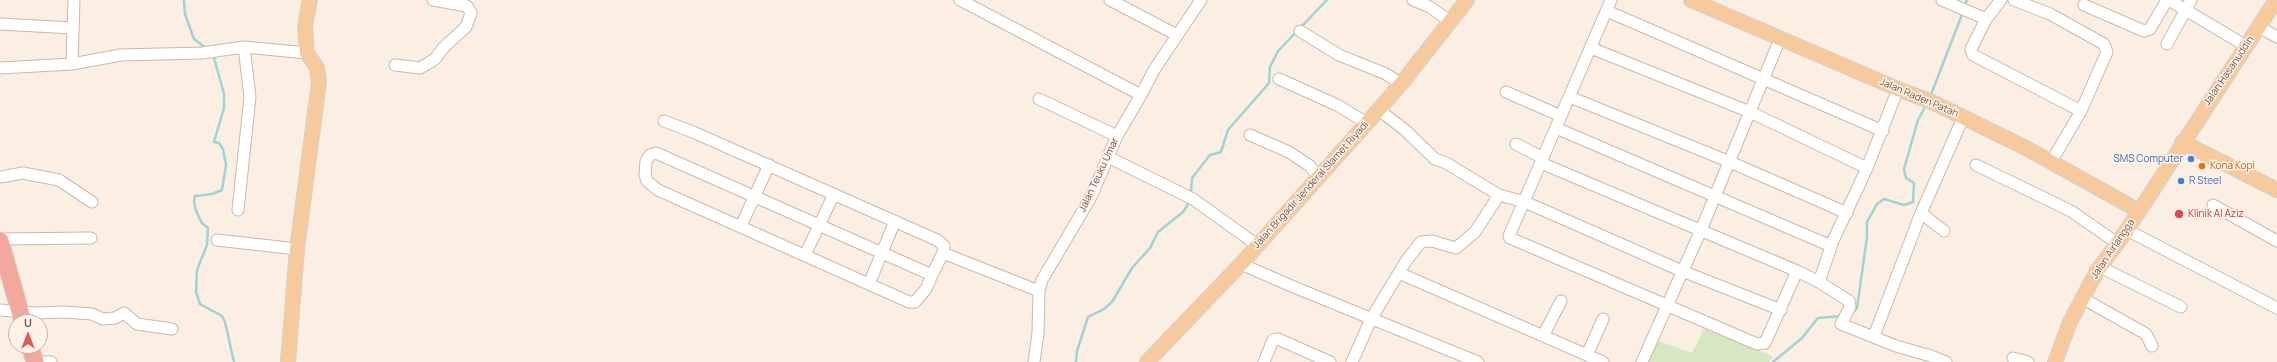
<!DOCTYPE html>
<style>
body{margin:0}
#map{position:relative;width:2277px;height:362px;overflow:hidden;background:#fbeee3;font-family:Manrope,sans-serif}
canvas{display:block}
.north{position:absolute;left:8px;top:314px;width:40px;height:40px;box-sizing:border-box;background:#fef3e8;border:1px solid #c6b3a9;border-radius:50%;rotate:0deg;font-size:11px;font-weight:700;line-height:16px;text-align:center;color:#71534a}
.north::after{content:'';display:block;margin:auto;width:14px;height:18px;background:#df5b4d;clip-path:polygon(50% 0,100% 100%,50% 72%,0 100%)}
</style>
<div id="map">
<canvas width="2277" height="362"></canvas>
<div class="north">U</div>
</div>
<script>
const g = document.querySelector('canvas').getContext('2d');
g.lineJoin = 'round';
function fillPath(path, color) {
  g.fillStyle = color;
  g.fill(path, 'evenodd');
}
function poly(rows) {
  const path = new Path2D();
  for (const r of rows) {
    path.moveTo(r[0], r[1]);
    for (let i = 2; i < r.length; i += 2) path.lineTo(r[i], r[i + 1]);
  }
  return path;
}
function trace(path, color, width, dash) {
  g.strokeStyle = color;
  g.lineWidth = width;
  g.lineCap = dash ? 'butt' : 'round';
  g.setLineDash(dash || []);
  g.stroke(path);
}
function write(font, color, halo, rows, align = 'center') {
  g.font = font + ' Manrope,sans-serif';
  g.lineWidth = 3;
  g.setLineDash([]);
  g.textBaseline = 'middle';
  g.strokeStyle = halo;
  g.fillStyle = color;
  for (const [text, x, y, turn = 0] of rows) {
    g.save();
    g.translate(x, y);
    g.rotate((+turn || 0) * Math.PI / 180);
    g.textAlign = isNaN(turn) ? turn : align;
    if (halo) g.strokeText(text, 0, 0);
    g.fillText(text, 0, 0);
    g.restore();
  }
}
fillPath(poly([
 [1704,329,1765,353,1773,357,1769,362,1646,362,1656,340,1692,353]
]), '#d6e7c2');
trace(poly([
 [184,0,185,14,194,39,206,48],
 [1964,7,1967,0],
 [213,54,224,94,224,108,214,142,219,143,223,149,226,165,222,190,212,194,195,196,194,202,196,211,202,223,208,228,207,245,197,270,196,292,200,304,222,316,225,322,234,362],
 [1930,97,1963,12],
 [1191,191,1192,178,1210,155,1221,152,1228,130,1269,83,1270,67,1278,51,1327,0],
 [1850,316,1857,308,1867,237,1867,222,1877,204,1884,199,1904,205,1913,202,1914,183,1906,178,1904,169,1918,120,1926,105],
 [1076,362,1077,351,1088,317,1104,309,1112,302,1132,268,1150,248,1158,232,1183,212,1190,201],
 [1773,362,1802,338,1818,318,1841,316]
]), '#9fd3d4', 2.5);
const minor = poly([
 [960,0,1141,95],
 [1110,0,1177,35],
 [1413,0,1430,7,1451,22],
 [1942,0,1986,19],
 [2001,0,1986,19,1971,49,1973,55,2081,111],
 [2014,0,2050,14,2104,44,2107,52,2081,111,2051,162],
 [2169,0,2246,46],
 [2084,5,2144,31,2150,29,2167,0],
 [1607,11,1883,131],
 [0,24,73,28],
 [2259,27,2277,37],
 [1300,31,1339,55,1386,74,1401,84],
 [2167,44,2191,0],
 [1591,48,1750,112,1867,168],
 [72,64,74,0],
 [395,65,420,68,427,64,435,59,443,48,466,27,471,13,467,6,433,0],
 [0,68,72,64,121,55,202,53,244,47,307,53],
 [1279,79,1337,105,1367,123],
 [1506,92,1561,116],
 [1570,97,1730,162,1847,213],
 [1039,99,1117,136],
 [1379,110,1405,130,1435,159,1446,163,1499,195],
 [664,121,693,132,937,240,944,246,943,253,932,275,926,289,915,302,909,302,658,190,647,181,645,175,646,161,650,155,656,153,932,275],
 [1556,128,1831,246],
 [1250,135,1289,152,1310,166,1318,177],
 [1516,144,1543,158],
 [1108,157,1193,199,1257,245],
 [1541,163,1797,271,1765,343,1757,344,1510,238,1509,236,1611,0],
 [1976,165,2071,211,2117,243],
 [0,177,23,173,59,180,92,202],
 [2213,205,2277,241],
 [238,210,250,97,244,47],
 [1921,213,1944,231],
 [741,226,769,165],
 [2127,230,2277,308],
 [0,239,91,238],
 [217,240,297,249],
 [943,253,1039,291],
 [805,255,834,194],
 [1241,264,1289,285,1478,362],
 [2100,267,2181,307],
 [1797,271,1819,282,1833,241,1867,168,1898,89],
 [1399,273,1603,362],
 [1819,282,1849,301,1850,307,1841,324,1896,346,1931,356,1946,362],
 [869,284,895,221],
 [2082,298,2146,334,2152,346],
 [0,310,36,313,64,312,92,314,103,319,115,318,124,313,137,324,172,329],
 [1543,336,1561,301],
 [1874,336,1921,213,1963,118],
 [1587,355,1603,319],
 [2013,358,2028,362],
 [45,362,51,362],
 [1034,362,1038,333,1039,291,1042,280,1091,197,1117,136,1141,95,1154,70,1201,0],
 [1264,362,1273,340,1278,339,1330,362],
 [1352,362,1371,319,1406,261,1421,242,1432,241,1456,248,1475,232,1499,195,1525,202,1682,271,1781,310],
 [1642,362,1701,230,1780,39]
]);
const major = poly([
 [1691,0,1898,89,1932,102,2026,148,2139,211],
 [2182,142,2277,190],
 [288,362,297,249,319,82,317,68,307,53,305,26,310,0],
 [1147,362,1241,264,1367,123,1401,84,1467,0],
 [2055,362,2070,322,2097,271,2127,230,2276,0]
]);
const highway = poly([
 [0,241,23,322],
 [30,346,35,362]
]);
trace(minor, '#ceb7ad', 13);
trace(major, '#d7cfcc', 16);
trace(highway, '#d7cfcc', 19);
trace(minor, '#fff', 11);
trace(major, '#f7ca9e', 14);
trace(highway, '#f2a89c', 17);
for (const [x, y, r, color] of [
 [2191,159,4,"#3f7fe0"],
 [2202,166,4,"#e8710a"],
 [2181,181,4,"#3f7fe0"],
 [2179,214,5,"#e0444e"]
]) {
  const dot = new Path2D();
  dot.arc(x, y, r, 0, 2 * Math.PI);
  g.fillStyle = color;
  g.fill(dot);
  trace(dot, '#fef3e8', 1.5);
}
write('10px', '#71534a', '#fef3e8', [
 ["Jalan Hasanuddin",2229,71,-56],
 ["Jalan Raden Patah",1919,98,23],
 ["Jalan Teuku Umar",1099,175,-65],
 ["Jalan Brigadir Jenderal Slamet Riyadi",1311,185,-48],
 ["Jalan Airlangga",2113,249,-56]
]);
write('10px', '#366cbe', '#fef3e8', [
 ["SMS Computer",2183,159],
 ["R Steel",2189,181,"left"]
], 'right');
write('10px', '#c56008', '#fef3e8', [
 ["Kona Kopi",2210,166]
], 'left');
write('10px', '#be3a42', '#fef3e8', [
 ["Klinik Al Aziz",2188,214]
], 'left');
</script>
